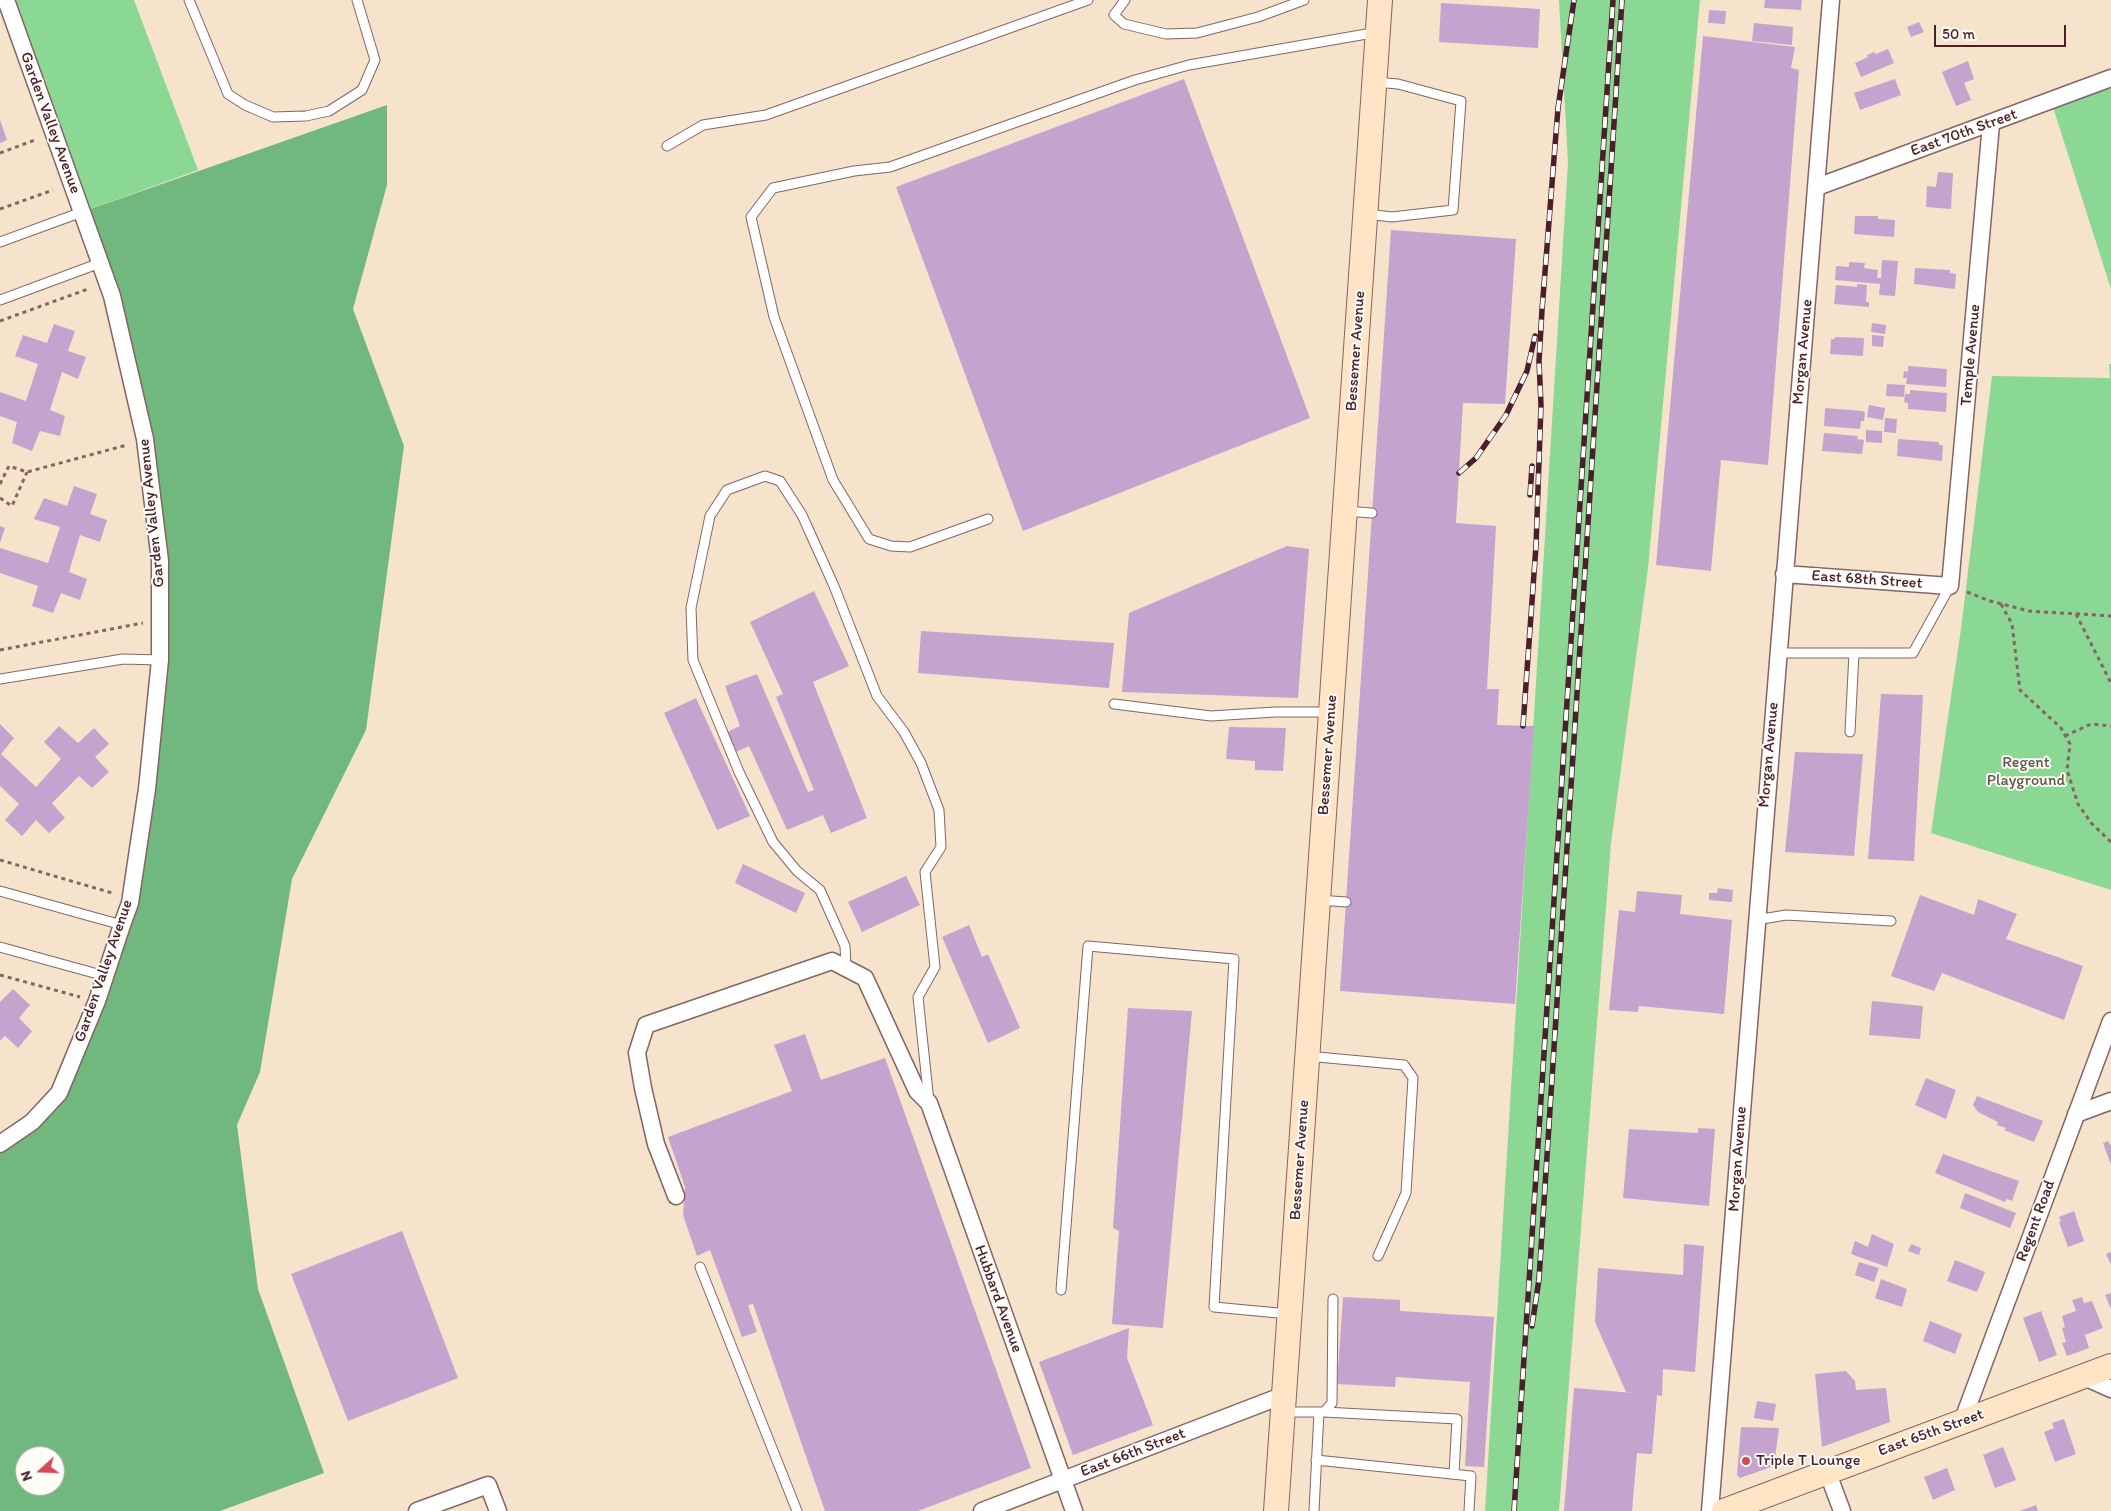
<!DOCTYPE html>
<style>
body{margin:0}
#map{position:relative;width:2111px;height:1511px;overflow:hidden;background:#f6e3cc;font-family:Itim,sans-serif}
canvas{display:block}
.north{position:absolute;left:15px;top:1446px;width:50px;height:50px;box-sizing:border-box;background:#fdfcf7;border:1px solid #b5a4a5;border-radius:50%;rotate:250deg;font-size:14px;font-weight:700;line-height:20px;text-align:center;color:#4a1f2b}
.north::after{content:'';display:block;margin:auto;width:18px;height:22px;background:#d1495b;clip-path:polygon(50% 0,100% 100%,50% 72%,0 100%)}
.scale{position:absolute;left:1934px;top:25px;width:132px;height:22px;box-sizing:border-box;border:2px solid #4a1f2b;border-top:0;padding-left:6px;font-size:15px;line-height:18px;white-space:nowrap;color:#4a1f2b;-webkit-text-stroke:4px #fdfcf7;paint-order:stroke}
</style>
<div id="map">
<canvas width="2111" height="1511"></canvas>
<div class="north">N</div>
<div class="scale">50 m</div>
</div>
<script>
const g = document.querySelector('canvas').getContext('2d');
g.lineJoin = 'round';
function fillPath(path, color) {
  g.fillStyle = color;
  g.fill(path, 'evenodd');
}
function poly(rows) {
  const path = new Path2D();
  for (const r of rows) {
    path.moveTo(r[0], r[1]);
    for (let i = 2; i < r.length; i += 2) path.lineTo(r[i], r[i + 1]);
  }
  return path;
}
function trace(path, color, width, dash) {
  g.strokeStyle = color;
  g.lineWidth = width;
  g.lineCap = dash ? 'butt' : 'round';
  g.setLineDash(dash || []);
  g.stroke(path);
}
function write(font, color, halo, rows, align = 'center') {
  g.font = font + ' Itim,sans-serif';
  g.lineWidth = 4;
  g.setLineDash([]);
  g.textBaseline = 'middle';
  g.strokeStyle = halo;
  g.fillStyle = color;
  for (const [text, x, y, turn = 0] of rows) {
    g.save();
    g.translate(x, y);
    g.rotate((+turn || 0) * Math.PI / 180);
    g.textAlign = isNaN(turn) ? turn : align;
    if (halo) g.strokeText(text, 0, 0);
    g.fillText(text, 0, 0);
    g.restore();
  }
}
fillPath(poly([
 [6,0,134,0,198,170,82,212],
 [1559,0,1700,0,1648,568,1611,843,1559,1511,1485,1511,1568,162],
 [2111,78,2111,289,2051,101],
 [2109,364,2111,364,2111,890,1931,833,1961,629,1992,376,2110,378]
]), '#8bd794');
fillPath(poly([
 [387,105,387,185,353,309,404,446,366,730,292,879,260,1072,237,1125,258,1289,324,1473,220,1511,0,1511,0,1144,59,1093,130,903,160,673,145,439,82,212],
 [25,1456,55,1456,55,1486,25,1486]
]), '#70b87e');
fillPath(poly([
 [1765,0,1802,0,1801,10,1764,8],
 [1441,3,1540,9,1538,48,1439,42],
 [1709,10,1726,11,1725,24,1708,23],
 [1919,22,1924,32,1911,37,1907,27],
 [1754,23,1793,27,1792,45,1752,41],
 [1703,36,1795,47,1791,68,1799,70,1768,465,1721,460,1711,571,1656,565],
 [1888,49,1894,63,1861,77,1855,63,1868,57,1867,55,1874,52,1876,54],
 [1968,61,1974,79,1964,83,1971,100,1956,106,1942,72],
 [1184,79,1310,418,1023,531,896,187],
 [1895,79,1901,95,1860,110,1854,93],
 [0,120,7,140,0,143],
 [1938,172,1953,173,1951,209,1926,207,1927,186,1936,187],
 [1855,216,1878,216,1878,219,1895,220,1894,237,1854,234],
 [1391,230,1516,239,1505,404,1463,403,1456,523,1496,526,1487,689,1499,689,1497,725,1534,726,1515,1004,1340,991],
 [1882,260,1898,261,1895,296,1879,295,1880,284,1835,280,1836,266,1849,267,1849,262,1865,263,1864,268,1878,270,1877,278,1881,278],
 [1915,268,1950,270,1950,273,1956,274,1955,289,1914,284],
 [1857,284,1867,285,1866,302,1869,302,1869,307,1834,304,1836,285,1857,287],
 [1872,323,1886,325,1885,334,1871,332],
 [54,324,75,331,68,351,86,357,78,379,62,372,50,410,65,416,60,436,40,431,32,451,12,443,17,422,0,416,0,392,26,401,38,364,15,356,23,335,47,343],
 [1872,335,1884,336,1883,347,1872,346],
 [1835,337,1864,338,1863,356,1830,354,1831,339,1835,339],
 [1908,366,1947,369,1946,387,1906,384,1907,378,1903,378,1904,371,1908,372],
 [1887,384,1905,385,1904,397,1886,396],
 [1910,390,1947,393,1946,412,1908,409,1908,403,1904,402,1905,394,1910,394],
 [1869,405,1885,408,1883,420,1867,417],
 [1825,408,1862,411,1865,412,1864,421,1861,421,1860,429,1824,426],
 [1885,418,1897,419,1896,433,1884,432],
 [1866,430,1882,431,1882,443,1866,442],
 [1824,433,1858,436,1857,439,1864,440,1862,454,1822,451],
 [1898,439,1939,442,1939,445,1943,445,1942,461,1897,456],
 [74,486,97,494,90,514,107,520,100,542,80,535,69,572,87,579,80,600,61,593,53,613,32,606,38,586,0,573,0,548,48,563,60,527,34,519,44,498,67,506],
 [0,526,5,528,0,543],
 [1287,546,1309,549,1298,698,1122,692,1129,613],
 [814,591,849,666,813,682,867,818,831,833,823,815,787,830,749,746,736,752,727,732,740,726,725,686,757,674,808,792,814,790,776,697,783,694,750,622],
 [921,631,1114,643,1109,688,918,673],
 [1881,694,1923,695,1914,861,1868,859],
 [696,698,750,816,717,830,664,713],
 [0,724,14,738,1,754,36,787,61,759,44,742,59,726,78,743,94,728,109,744,95,757,109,772,92,788,79,776,52,803,65,818,49,833,36,820,22,836,5,820,19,804,0,786],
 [1229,727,1286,728,1283,771,1255,770,1255,761,1226,759],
 [1795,752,1863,754,1854,856,1785,852],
 [743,864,805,893,796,913,735,883],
 [906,876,920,905,862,932,848,902],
 [1718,888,1733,890,1732,902,1709,900,1709,893,1717,893],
 [1637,891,1682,895,1680,914,1732,920,1724,1014,1639,1006,1638,1012,1609,1010,1619,910,1635,912],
 [1920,895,1974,915,1978,899,2017,914,2006,939,2083,966,2064,1020,1942,973,1934,991,1891,976],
 [969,925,982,957,988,954,1020,1028,988,1043,942,937],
 [13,989,30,1005,19,1018,32,1031,18,1048,5,1036,0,1041,0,1002],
 [1872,1001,1923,1006,1920,1039,1869,1035],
 [1128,1008,1192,1011,1163,1328,1112,1324,1119,1231,1113,1228],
 [805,1034,821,1080,885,1058,1031,1468,918,1511,825,1511,753,1304,748,1305,757,1332,742,1337,710,1250,697,1256,683,1215,685,1187,668,1137,792,1091,774,1045],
 [1926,1078,1956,1090,1946,1119,1915,1105],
 [1977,1096,2043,1121,2034,1142,2004,1130,2006,1128,1997,1125,1998,1122,1978,1112,1973,1105],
 [1698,1128,1715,1129,1709,1206,1623,1198,1629,1129,1698,1133],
 [2108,1141,2111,1146,2111,1165,2103,1143],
 [1943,1154,2019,1181,2012,1201,2007,1199,2005,1202,1935,1173],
 [1965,1193,2016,1213,2010,1228,1960,1208],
 [2074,1211,2084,1241,2068,1247,2059,1222,2061,1221,2059,1217],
 [402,1231,458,1378,348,1421,291,1274],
 [1872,1234,1894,1244,1887,1267,1851,1254,1855,1241,1868,1247],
 [1684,1244,1704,1246,1695,1372,1663,1369,1662,1396,1657,1395,1652,1454,1637,1453,1632,1511,1564,1511,1574,1388,1633,1393,1626,1392,1595,1322,1598,1268,1683,1275],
 [1911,1244,1921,1248,1919,1255,1908,1251],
 [2111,1252,2111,1265,2106,1254],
 [1955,1260,1985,1272,1977,1292,1947,1281],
 [1859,1262,1879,1268,1874,1282,1855,1275],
 [1881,1279,1907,1289,1902,1307,1875,1298],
 [2111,1293,2111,1309,2105,1295],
 [1343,1297,1400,1300,1400,1311,1494,1317,1484,1467,1465,1466,1470,1382,1396,1377,1395,1387,1337,1384],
 [2082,1297,2084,1303,2092,1301,2103,1328,2085,1335,2089,1348,2067,1356,2062,1343,2066,1342,2062,1328,2065,1327,2062,1316,2076,1311,2072,1300],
 [2041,1311,2057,1355,2039,1362,2023,1318],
 [1930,1321,1962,1334,1955,1354,1923,1341],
 [1129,1328,1127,1358,1153,1425,1073,1455,1039,1362],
 [1846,1371,1855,1381,1856,1390,1886,1388,1890,1422,1822,1447,1815,1374],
 [1757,1401,1776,1404,1773,1421,1754,1418],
 [2064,1419,2076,1454,2055,1462,2044,1432,2054,1428,2052,1423],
 [1741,1427,1779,1428,1774,1466,1740,1478,1737,1475],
 [2003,1447,2016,1480,1995,1488,1983,1455],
 [1947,1468,1955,1490,1933,1500,1924,1477],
 [2036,1505,2038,1511,2019,1511]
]), '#c4a4ce');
const lane = poly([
 [189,0,228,94,245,105,273,117,306,116,329,111,362,90,375,60,357,0],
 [1125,0,1114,15,1124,24,1166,34,1197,33,1258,17,1304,0],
 [667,146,703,125,766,115,1088,0],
 [1366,214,1392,217,1453,210,1461,101,1398,84,1375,82],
 [0,242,82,212],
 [0,300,100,263],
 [1345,511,1372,513],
 [988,519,910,547,891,546,869,539,833,480,774,317,751,217,773,188,854,171,890,167,1135,80,1189,65,1378,32],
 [1777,653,1854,653,1850,732],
 [1854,653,1913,653,1950,586],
 [0,679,123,659,160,660],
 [1114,704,1211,716,1275,712,1331,712],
 [0,891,122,925],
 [1318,900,1346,902],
 [1756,920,1786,915,1891,921],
 [0,947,105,976],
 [846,968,845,946,820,890,797,871,773,842,739,772,693,660,691,608,710,516,727,490,765,476,780,481,802,515,834,586,877,696,904,732,921,763,939,810,941,847,925,872,935,967,918,997,929,1102],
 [1307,1056,1404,1065,1413,1078,1406,1193,1378,1256],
 [700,1267,797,1511],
 [1061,1290,1088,946,1234,959,1214,1307,1289,1314],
 [1283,1412,1324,1412,1332,1403,1333,1299],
 [1324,1412,1457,1419,1454,1474],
 [1316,1460,1471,1476,1469,1511],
 [1314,1511,1319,1412]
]);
const street = poly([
 [1817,187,2111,78],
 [1784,574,1950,586,1991,124],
 [2076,1114,2111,1101],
 [0,1144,32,1122,59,1093,97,1001,122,925,130,903,147,789,160,660,160,561,145,439,112,296,6,0],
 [676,1196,656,1144,643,1088,637,1053,646,1025,832,961,865,978,917,1091,929,1103,1074,1511],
 [2082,1376,2111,1389],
 [1962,1422,2111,1021],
 [1827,1471,1842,1511],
 [417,1511,488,1485,498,1511],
 [982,1511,1284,1395],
 [1710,1511,1831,0]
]);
const secondary = poly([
 [1276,1511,1380,0],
 [1724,1511,2111,1366]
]);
trace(lane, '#866463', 11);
trace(street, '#866463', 19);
trace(secondary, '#866463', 26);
trace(poly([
 [0,153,35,140],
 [0,209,53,190],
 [0,321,88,289],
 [0,484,9,466,27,472,127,445],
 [0,498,12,506,27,472],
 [1967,592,1990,601,2029,611,2111,616],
 [2001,604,2012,624,2020,690,2061,728,2070,744,2067,770,2078,804,2092,824,2111,842],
 [2076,614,2111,683],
 [0,650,143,623],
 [2065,736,2091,724,2111,726],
 [0,860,112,893],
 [0,975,80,997]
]), '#866463', 3, [4, 4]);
trace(lane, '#fff', 9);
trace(street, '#fff', 16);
trace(secondary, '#ffe4c6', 24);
const rail = poly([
 [1459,473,1476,458,1506,415,1527,371,1535,336],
 [1530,495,1532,466],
 [1523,726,1536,546,1541,405,1539,361,1542,310,1558,108,1574,0],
 [1532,1326,1539,1279,1622,0],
 [1514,1511,1613,0]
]);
trace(rail, '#4a1f2b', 5.5);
trace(rail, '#fdfcf7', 4, [11]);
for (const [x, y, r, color] of [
 [1746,1461,5,"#d1495b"]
]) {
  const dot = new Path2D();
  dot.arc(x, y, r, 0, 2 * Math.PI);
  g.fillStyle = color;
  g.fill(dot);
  trace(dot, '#fdfcf7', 2);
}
write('16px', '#4a1f2b', '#fdfcf7', [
 ["Garden Valley Avenue",50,123,70],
 ["East 70th Street",1964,133,-20],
 ["Bessemer Avenue",1356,351,-86],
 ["Morgan Avenue",1803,352,-85],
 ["Temple Avenue",1971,355,-85],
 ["Garden Valley Avenue",152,513,-96],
 ["East 68th Street",1867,580,4],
 ["Bessemer Avenue",1328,755,-86],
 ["Morgan Avenue",1769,755,-85],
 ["Garden Valley Avenue",104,971,-71],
 ["Morgan Avenue",1738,1159,-86],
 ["Bessemer Avenue",1300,1160,-86],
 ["Regent Road",2036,1221,-70],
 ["Hubbard Avenue",998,1299,70],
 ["East 65th Street",1931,1433,-20],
 ["East 66th Street",1133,1453,-21]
]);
write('16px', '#5e564a', '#fdfcf7', [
 ["Regent",2026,763],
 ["Playground",2026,781]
]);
write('16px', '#4a1f2b', '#fdfcf7', [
 ["Triple T Lounge",1756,1461]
], 'left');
</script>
